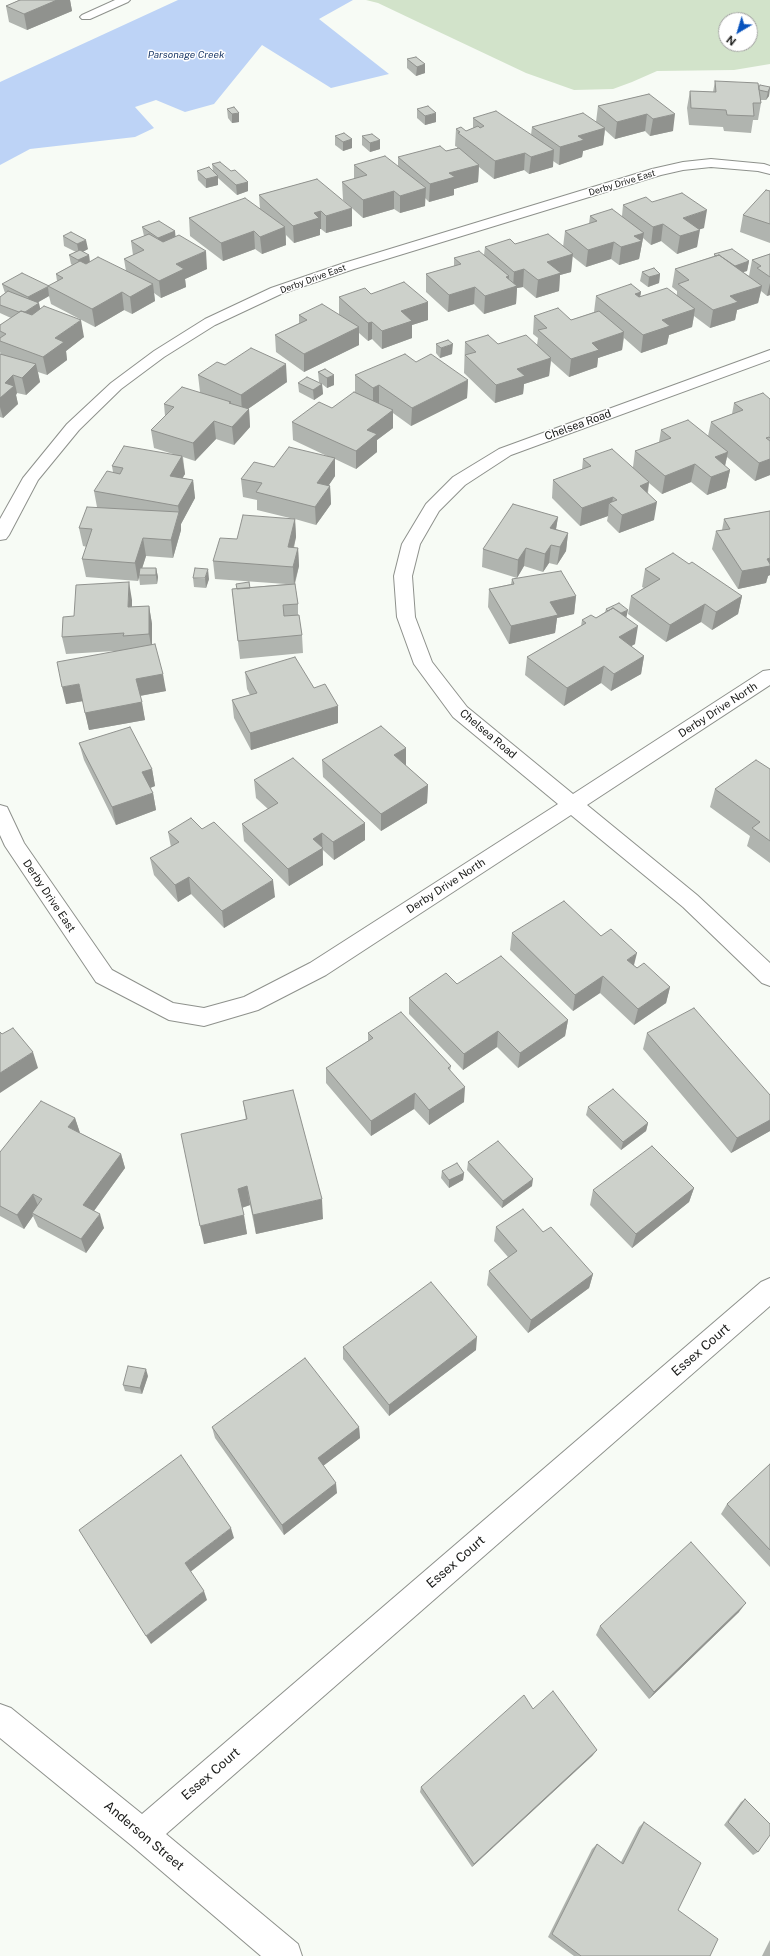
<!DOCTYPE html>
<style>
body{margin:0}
#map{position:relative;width:770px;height:1956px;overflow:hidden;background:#f7fbf5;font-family:"Public Sans",sans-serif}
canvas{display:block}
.north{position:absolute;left:718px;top:12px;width:40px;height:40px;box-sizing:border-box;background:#fff;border:1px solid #a3a3a2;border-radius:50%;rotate:218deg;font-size:11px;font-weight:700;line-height:16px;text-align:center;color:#181917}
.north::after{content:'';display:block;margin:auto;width:14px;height:18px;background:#0853bd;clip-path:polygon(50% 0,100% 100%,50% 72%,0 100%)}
</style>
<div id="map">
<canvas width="770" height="1956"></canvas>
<div class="north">N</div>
</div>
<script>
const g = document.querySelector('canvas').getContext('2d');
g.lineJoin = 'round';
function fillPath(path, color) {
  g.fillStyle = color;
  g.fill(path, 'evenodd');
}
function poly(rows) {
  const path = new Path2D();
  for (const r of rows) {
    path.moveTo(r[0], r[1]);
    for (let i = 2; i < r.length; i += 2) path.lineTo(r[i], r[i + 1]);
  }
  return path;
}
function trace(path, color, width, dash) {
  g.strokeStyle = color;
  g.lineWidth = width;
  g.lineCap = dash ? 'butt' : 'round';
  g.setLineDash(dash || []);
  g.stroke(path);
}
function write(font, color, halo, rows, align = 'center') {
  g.font = font + ' "Public Sans",sans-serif';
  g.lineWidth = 3;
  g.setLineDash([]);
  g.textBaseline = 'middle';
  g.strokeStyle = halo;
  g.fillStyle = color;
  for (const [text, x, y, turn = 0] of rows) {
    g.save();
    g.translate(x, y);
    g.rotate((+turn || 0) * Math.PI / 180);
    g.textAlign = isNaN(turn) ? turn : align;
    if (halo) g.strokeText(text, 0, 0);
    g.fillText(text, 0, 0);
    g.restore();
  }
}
fillPath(poly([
 [366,0,770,0,770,64,734,70,657,71,632,82,613,89,574,90,526,73,418,22,378,3],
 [726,20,750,20,750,44,726,44]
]), '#d2e3ca');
fillPath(poly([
 [178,0,353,0,319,19,389,74,331,88,262,45,214,104,185,112,156,100,135,107,154,128,135,137,30,149,0,165,0,82]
]), '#bdd3f6');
const lane = poly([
 [115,0,130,0,128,2,90,19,82,19,80,17,82,15,115,0]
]);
const street = poly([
 [711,159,764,164,770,166,770,174,758,171,711,167,683,170,661,175,354,269,281,294,215,325,164,357,121,389,79,430,38,480,9,535,6,539,0,540,0,519,23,478,67,424,111,383,154,351,205,319,271,288,344,263,652,169,683,162,711,159],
 [770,350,770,360,511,455,465,485,439,511,420,544,412,576,415,617,432,662,467,707,573,794,763,671,770,670,770,685,587,805,697,895,770,963,770,986,762,983,683,907,571,815,326,975,258,1010,204,1026,169,1020,96,982,5,846,0,835,0,805,7,807,24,843,112,970,173,1003,204,1008,244,997,310,963,558,804,453,717,414,664,397,617,394,576,402,544,426,504,453,477,499,449,770,350],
 [770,1278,770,1306,166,1834,298,1944,302,1956,261,1956,131,1845,0,1738,0,1704,11,1708,142,1814,761,1282,770,1278]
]);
trace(lane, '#8e918c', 2);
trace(street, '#8e918c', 2);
fillPath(lane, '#fff');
fillPath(street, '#fff');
fillPath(poly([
 [18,0,70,0,72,11,27,30,9,22,6,6,19,0],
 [407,59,425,64,425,73,416,76,407,68],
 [715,81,759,87,770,87,769,96,766,100,761,100,761,103,758,120,753,120,751,133,724,131,723,127,689,125,687,108,690,91,713,92],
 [649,94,673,131,650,136,645,131,615,139,605,130,603,145,583,151,582,157,559,165,553,161,553,167,529,174,524,170,494,179,479,167,478,182,454,189,454,195,429,202,425,198,425,206,400,213,394,209,363,218,343,200,342,182,354,179,354,165,398,166,398,157,446,151,457,148,457,147,455,146,456,129,466,131,473,128,473,118,531,135,532,127,596,122,598,106],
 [227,109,239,113,239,122,232,123,228,118],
 [417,109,436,122,425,125,417,118],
 [335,136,352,139,352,148,343,151,335,145],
 [362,136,380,140,380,149,370,152,362,145],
 [212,164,231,171,248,182,248,191,237,195,218,178,218,185,206,188,198,180,197,171,213,171],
 [317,179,352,226,326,233,321,229,320,229,320,235,294,243,286,235,286,245,262,254,255,249,223,261,190,236,189,218,260,209,259,195],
 [770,191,770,243,740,232,743,215],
 [652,202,704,228,699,229,697,247,677,254,661,241,651,245,643,238,639,259,619,265,611,259,586,267,572,256,571,272,560,275,559,291,536,298,523,287,517,288,516,304,484,314,474,304,448,312,426,292,426,274,454,266,454,258,484,255,485,247,515,244,563,247,565,231,589,224,590,216,622,216,623,205],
 [142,227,175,231,175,236,207,269,185,279,186,287,161,298,154,293,155,301,132,314,124,310,95,327,51,304,49,296,38,302,40,309,84,337,66,351,67,360,47,375,38,372,40,382,26,395,17,393,16,395,18,404,3,418,0,417,0,354,1,354,0,352,0,325,11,318,0,313,0,297,5,293,2,284,49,286,57,281,56,274,72,265,71,264,69,255,76,252,64,246,63,236,88,249,82,252,89,255,90,262,126,271,124,259,133,255,131,241,144,236],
 [714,254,749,261,747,271,743,272,749,276,752,260,770,254,770,295,767,296,761,291,758,303,737,310,735,320,710,328,694,316,692,327,669,335,667,344,641,353,624,338,622,350,598,358,597,367,569,377,551,361,549,376,524,384,523,394,495,403,464,373,465,342,498,344,537,345,538,338,533,334,534,316,571,320,594,312,596,296,641,292,640,296,677,295,677,291,672,287,675,269,714,256],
 [642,272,660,274,659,283,648,287,640,281],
 [371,294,428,302,428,320,412,325,412,338,382,349,372,339,368,341,359,333,359,345,304,372,276,352,275,335,299,323,299,315,339,315,339,297],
 [436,344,452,354,440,358,436,353],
 [416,362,468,380,467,398,411,426,393,413,393,428,377,440,377,452,356,469,335,459,335,476,329,485,330,486,331,504,316,525,295,519,296,537,294,548,298,548,299,566,295,584,298,604,298,615,302,635,303,653,240,659,232,589,286,584,215,579,213,561,237,539,294,519,257,510,257,500,243,497,241,479,274,467,327,456,293,440,292,422,332,408,355,393,355,375],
 [225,365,287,382,248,409,249,409,250,427,234,445,216,439,195,461,183,457,185,474,182,478,193,480,195,498,181,524,181,530,173,558,146,556,142,568,156,568,158,577,157,584,140,585,139,577,138,581,86,577,82,559,87,547,83,546,79,528,97,507,94,491,113,472,112,466,173,454,154,448,151,430,165,416,164,404,200,392,198,375],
 [325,369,334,385,327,388,322,384,323,394,314,400,299,392,298,383,322,384,319,382,318,372],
 [770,399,770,475,755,481,727,457,725,466,730,470,726,488,707,495,691,482,662,494,649,483,648,493,654,520,619,533,607,521,608,516,580,526,552,498,553,480,582,470,583,459,633,467,635,451,659,442,661,430,708,436,711,422,732,414,734,403],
 [770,511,770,575,768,576,766,583,738,589,712,549,716,531,722,530,724,519],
 [558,517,556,529,568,533,566,551,557,565,549,563,543,572,524,566,517,578,482,567,483,549],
 [689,564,742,596,738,614,712,630,701,622,666,642,628,614,631,596,644,588,642,587,645,569],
 [193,578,209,579,206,588,194,587],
 [512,579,576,596,574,614,557,618,555,633,509,644,488,607,489,589,511,584],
 [132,600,132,607,149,606,152,624,152,645,166,691,140,696,145,720,89,730,83,701,66,704,114,651,66,654,62,637,74,616],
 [606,609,626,617,635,644,631,646,644,656,641,674,611,691,601,683,564,706,525,675,527,657,581,626,582,620,596,618,605,612],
 [245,672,314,688,338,723,251,750,234,718,232,700,250,695,247,689],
 [79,743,152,769,155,786,150,788,153,793,156,810,116,825,84,760],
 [406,748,406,766,428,785,427,803,381,831,323,777,322,760],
 [770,769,770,863,747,846,750,836,710,807,715,789],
 [254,780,365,823,365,840,334,860,323,850,323,865,289,886,244,841,242,824,268,809,256,798],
 [202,829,275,897,224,928,191,894,178,902,154,875,150,858,171,847,168,832],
 [512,933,601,936,637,968,670,987,666,1003,634,1025,600,993,573,1011,510,950],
 [457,984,568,1020,565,1036,518,1068,497,1047,463,1070,409,1014,409,998],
 [368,1033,451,1066,450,1071,464,1102,429,1125,414,1109,371,1136,326,1083,326,1068,368,1041],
 [647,1033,770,1095,770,1131,731,1153,643,1049],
 [243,1101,323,1219,256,1234,250,1205,242,1208,247,1234,204,1244,246,1120],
 [588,1107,648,1123,646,1131,621,1150,586,1115],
 [75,1118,80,1133,121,1154,125,1168,94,1211,104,1228,86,1253,38,1227,33,1216,24,1229,0,1216,0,1152],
 [468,1162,532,1186,502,1208,467,1170],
 [442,1171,464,1173,463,1180,449,1188,441,1178],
 [694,1188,689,1202,632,1248,590,1205,593,1190],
 [496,1227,543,1232,593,1274,589,1288,528,1333,487,1285,489,1271,508,1257,494,1241],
 [343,1347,476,1350,389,1416,343,1359],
 [148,1376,142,1394,125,1391,123,1385],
 [212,1427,359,1427,360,1438,323,1466,337,1493,284,1535,215,1438],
 [770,1464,770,1567,721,1514,727,1504],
 [739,1612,649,1699,596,1635,600,1626],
 [533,1709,597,1750,592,1756,472,1867,420,1792,421,1787],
 [745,1799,758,1852,753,1855,724,1825,741,1802],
 [644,1822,678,1910,710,1956,574,1956,548,1937,592,1849,597,1844,621,1862,639,1827],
 [770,1940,770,1956,762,1956]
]), '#b0b4af');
fillPath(poly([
 [57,0,70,0,72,11,27,30,24,14],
 [425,64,425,73,416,76,417,67],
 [770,87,769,96,766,100,768,92],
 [239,113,239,122,232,123,232,114],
 [436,113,436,122,425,125,425,116],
 [647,114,645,131,615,139,617,122],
 [675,114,673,131,650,136,653,119],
 [605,128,603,145,583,151,582,157,559,165,560,147,578,136],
 [352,139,352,148,343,151,343,142],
 [380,140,380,149,370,152,370,143],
 [554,150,553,167,529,174,531,157],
 [525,153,524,170,494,179,495,161],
 [479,165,478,182,454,189,454,195,429,202,430,184,449,173],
 [218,176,218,185,206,188,206,179],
 [248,182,248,191,237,195,236,185],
 [426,188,425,206,400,213,400,196],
 [394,191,394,209,363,218,363,200],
 [352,208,352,226,326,233,326,216],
 [707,210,704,228,680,236,683,218],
 [321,211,321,229,320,229,320,235,294,243,293,226,314,213],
 [663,224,661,241,651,245,653,227],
 [285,227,286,245,262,254,260,237],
 [700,230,697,247,677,254,680,236],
 [175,231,176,241,159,247,158,238],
 [254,231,255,249,223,261,221,243],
 [644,233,639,259,619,265,621,247,634,236],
 [86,240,88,249,79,254,77,244],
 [614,242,611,259,586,267,588,250],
 [206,251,207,269,185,279,186,287,161,298,159,281,176,264],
 [573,254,571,272,560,275,559,291,536,298,538,280,547,262],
 [89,255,90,265,80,269,78,260],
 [749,261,747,271,729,276,731,267],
 [524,269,523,287,517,288,516,304,484,314,485,296,506,277,509,276,508,289,513,287,514,272],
 [660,274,659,283,648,287,649,277],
 [770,283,770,295,767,296],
 [153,284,155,301,132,314,130,297],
 [762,286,758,303,737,310,735,320,710,328,713,310,730,296],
 [48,287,49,296,30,307,28,297],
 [475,287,474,304,448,312,449,295],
 [122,292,124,310,95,327,92,309],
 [641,292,638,310,635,294],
 [428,302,428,320,412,325,412,338,382,349,382,331,401,311],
 [39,303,41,312,26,323,24,313],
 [695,309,692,327,669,335,667,344,641,353,643,335,662,320],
 [81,320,84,337,66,351,67,360,47,375,43,357,55,338],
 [372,322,372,339,368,341,368,323],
 [359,327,359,345,304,372,304,354],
 [624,332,622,350,598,358,597,367,569,377,571,359,592,343],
 [453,344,452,354,440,358,441,348],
 [551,358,549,376,524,384,523,394,495,403,496,385,517,369],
 [36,364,40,382,26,395,22,378],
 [286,364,287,382,242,413,241,395],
 [13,375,17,393,16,395,18,404,3,418,0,407,0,398,5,383],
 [334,375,334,385,327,388,327,378],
 [468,380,467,398,411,426,412,408],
 [322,384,323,394,314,400,313,390],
 [379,385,379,403,373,406,373,388],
 [249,409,250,427,234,445,232,427],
 [393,410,393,428,377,440,377,452,356,469,356,451,367,430],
 [214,421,216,439,195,461,193,443],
 [728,452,724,470,715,457],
 [182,456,185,474,173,494,170,476],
 [335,458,335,476,318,501,317,483],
 [770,459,770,475,755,481,759,463],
 [695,464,691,482,662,494,665,476],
 [730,470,726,488,707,495,711,477],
 [193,480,195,498,181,524,181,530,173,558,171,540,179,513,178,506],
 [649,482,646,500,640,486],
 [330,486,331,504,316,525,315,507],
 [613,497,612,505,609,503,608,516,580,526,582,508],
 [657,502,654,520,619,533,622,515],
 [558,517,555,535,550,528],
 [295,519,296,537,289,565,288,547],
 [568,533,566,551,557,565,560,547],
 [143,538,146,556,140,575,139,575,139,577,138,581,135,563],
 [551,545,549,563,543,572,545,554],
 [298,548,299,566,294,585,293,567],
 [526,548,524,566,517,578,518,560],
 [770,558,770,575,768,576,766,583,738,589,742,571,767,559],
 [156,568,158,577,157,584,156,575],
 [208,569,209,579,206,588,205,578],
 [129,582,132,600,132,625,128,607],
 [576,596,574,614,557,618,555,633,509,644,511,626,550,602],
 [742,596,738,614,712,630,716,612],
 [705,604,701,622,666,642,670,625],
 [149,606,152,624,152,652,149,634],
 [628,610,626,619,614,616],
 [638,626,635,644,616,655,619,637],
 [644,656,641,674,611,691,614,674],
 [604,666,601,683,564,706,567,688],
 [163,674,166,691,139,696,136,679],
 [79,684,83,701,66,704,62,687],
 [142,702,145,720,89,730,85,713],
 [338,706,338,723,251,750,250,733],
 [406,748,406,766,394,755],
 [152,769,155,786,145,790,142,772],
 [428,785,427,803,381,831,381,814],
 [153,793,156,810,116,825,112,807],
 [365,823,365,840,334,860,333,842],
 [322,833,323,865,289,886,288,869,313,839],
 [189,877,191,894,178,902,175,885],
 [273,880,275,897,224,928,222,911],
 [637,953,633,969,627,960],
 [603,976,600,993,573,1011,575,995],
 [670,987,666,1003,634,1025,638,1009],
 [568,1020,565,1036,518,1068,520,1053],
 [498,1031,497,1047,463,1070,464,1054],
 [33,1052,38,1068,0,1093,0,1073],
 [465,1087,464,1102,429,1125,429,1110],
 [415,1093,414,1109,371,1136,371,1121],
 [75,1118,80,1133,68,1127],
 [770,1120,770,1131,731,1153,737,1138],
 [648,1123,646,1131,621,1150,623,1142],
 [121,1154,125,1168,88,1219,83,1205],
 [464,1173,463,1180,449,1188,449,1180],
 [533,1179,532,1186,502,1208,503,1201],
 [247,1186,250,1205,241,1208,238,1189],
 [694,1188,689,1202,632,1248,636,1234],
 [33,1194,39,1208,32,1213,33,1216,24,1229,17,1215],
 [322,1199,323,1219,256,1234,253,1215],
 [100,1214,104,1228,86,1253,81,1239],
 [244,1215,247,1234,204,1244,200,1226],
 [593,1274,589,1288,528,1333,531,1320],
 [477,1337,476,1350,389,1416,389,1405],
 [146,1369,148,1376,142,1394,140,1388],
 [359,1427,360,1438,319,1469,318,1458],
 [336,1483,337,1493,284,1535,282,1525],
 [231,1528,234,1538,189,1573,185,1563],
 [204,1591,207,1600,151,1644,146,1636],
 [746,1603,739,1612,649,1699,654,1692],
 [597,1750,592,1756,472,1867,474,1864]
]), '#90928e');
const building = poly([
 [20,0,57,0,24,14,6,6,20,0],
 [416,57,425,64,417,67,407,59,416,57],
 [715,81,758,83,761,103,753,103,754,116,727,115,726,110,691,108,690,91,716,92,715,81],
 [760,85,770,87,768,92,759,90,759,87,760,85],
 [649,94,675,114,653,119,647,114,617,122,598,106,649,94],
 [428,106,436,113,425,116,417,109,428,106],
 [234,107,239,113,232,114,227,109,234,107],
 [496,111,554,150,531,157,525,153,495,161,458,133,460,132,456,129,461,127,466,131,478,126,480,128,484,126,473,118,496,111],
 [583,113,605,128,578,136,584,140,560,147,532,127,583,113],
 [344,133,352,139,343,142,335,136,344,133],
 [372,134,380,140,370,143,362,136,372,134],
 [440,146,446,151,459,148,479,165,449,173,455,177,430,184,398,157,440,146],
 [385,156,426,188,400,196,394,191,363,200,342,182,367,175,354,165,385,156],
 [220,162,231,171,235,170,248,182,236,185,212,164,220,162],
 [209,167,218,176,206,179,197,171,209,167],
 [317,179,352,208,326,216,321,211,314,213,319,218,293,226,259,195,317,179],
 [766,190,770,191,770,224,743,215,766,190],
 [682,193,707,210,683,218,700,230,680,236,663,224,653,227,623,205,646,197,652,202,682,193],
 [245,198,285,227,260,237,254,231,221,243,189,218,245,198],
 [612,209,644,233,634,236,642,241,621,247,614,242,588,250,565,231,597,221,590,216,612,209],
 [159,221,175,231,158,238,142,227,159,221],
 [71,232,86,240,77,244,63,236,71,232],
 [149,234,163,242,179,235,206,251,176,264,184,269,159,281,124,259,144,250,131,241,149,234],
 [548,234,573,254,547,262,561,273,538,280,524,269,514,272,485,247,510,239,515,244,548,234],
 [732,249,749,261,735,266,719,255,716,256,714,254,732,249],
 [80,250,89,255,78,260,69,255,80,250],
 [479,251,509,276,506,277,517,286,485,296,475,287,449,295,426,274,461,264,454,258,479,251],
 [770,254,770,277,757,268,761,266,752,260,770,254],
 [719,255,762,286,730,296,738,302,713,310,678,284,689,280,675,269,719,255],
 [98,257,153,284,130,297,122,292,92,309,48,286,63,278,56,274,80,261,86,264,98,257],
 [654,268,660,274,649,277,642,272,654,268],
 [22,273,49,286,28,297,2,284,22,273],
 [404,282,428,302,401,311,412,321,382,331,372,322,368,323,339,297,365,288,371,294,404,282],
 [631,284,641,292,635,294,639,297,667,288,695,309,662,320,670,326,643,335,596,296,631,284],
 [8,291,39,303,25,312,21,311,19,312,0,305,0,297,8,291],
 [322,304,359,327,304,354,275,335,307,320,299,315,322,304],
 [44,306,81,320,55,338,64,342,43,357,0,341,0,338,6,334,0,331,0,325,21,311,32,315,44,306],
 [558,308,571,320,599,311,624,332,592,343,599,350,571,359,538,330,547,328,534,316,558,308],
 [488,335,498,344,526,335,551,358,517,369,525,376,496,385,465,355,476,352,465,342,488,335],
 [448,340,453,344,441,348,436,344,448,340],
 [251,348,286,364,241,395,198,375,217,362,225,365,251,348],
 [0,354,36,364,22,378,13,375,5,383,14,386,0,398,0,354],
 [405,354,416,362,431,354,468,380,412,408,379,385,373,388,355,375,405,354],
 [325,369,334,375,327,378,318,372,325,369],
 [307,377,322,384,313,390,298,383,307,377],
 [182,387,231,402,229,403,249,409,232,427,214,421,193,443,151,430,174,407,164,404,182,387],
 [354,392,393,410,367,430,377,434,356,451,292,422,319,402,332,408,354,392],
 [763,393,770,399,770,438,769,437,766,438,770,441,770,459,759,463,711,422,743,410,734,403,763,393],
 [688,420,728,452,715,457,730,470,711,477,695,464,665,476,635,451,671,438,661,430,688,420],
 [124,446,182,456,170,476,193,480,178,506,94,491,107,471,120,474,123,468,112,466,124,446],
 [289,447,335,458,317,483,330,486,315,507,256,492,262,483,241,479,254,462,274,467,289,447],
 [612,449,649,482,640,486,657,502,622,515,609,503,617,500,613,497,582,508,553,480,591,466,583,459,612,449],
 [513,504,558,517,550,528,568,533,560,547,551,545,545,554,526,548,518,560,483,549,513,504],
 [87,507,179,512,171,540,143,538,135,563,82,559,92,529,79,528,87,507],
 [770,511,770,558,767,559,770,564,770,566,742,571,716,531,730,529,724,519,770,511],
 [243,515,295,519,288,547,298,548,293,567,213,561,220,538,237,539,243,515],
 [673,553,689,564,692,562,742,596,716,612,705,604,670,625,631,596,660,579,645,569,673,553],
 [140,568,156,568,156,575,139,575,140,568],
 [195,568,208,569,205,578,193,578,195,568],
 [561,571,576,596,550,602,558,615,511,626,489,589,514,584,512,579,561,571],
 [129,582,128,607,149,606,149,634,123,636,124,633,62,637,63,617,74,616,76,585,129,582],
 [249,582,250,588,237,589,236,584,249,582],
 [295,584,298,604,283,605,284,616,299,615,302,635,238,641,232,589,295,584],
 [619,603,628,610,621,613,613,608,608,611,606,609,619,603],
 [613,608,638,626,619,637,644,656,614,674,604,666,567,688,527,657,586,623,582,620,591,615,596,618,613,608],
 [155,644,163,674,136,679,142,702,85,713,79,684,62,687,57,662,155,644],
 [295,657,314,688,325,684,338,706,250,733,232,700,257,693,245,672,295,657],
 [381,726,406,748,394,755,428,785,381,814,322,760,381,726],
 [130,727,152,769,142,772,153,793,112,807,79,743,130,727],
 [293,758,365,823,333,842,322,833,313,839,323,848,288,869,242,824,278,803,254,780,293,758],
 [756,760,770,769,770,841,752,828,760,822,715,789,756,760],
 [191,818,202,829,214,822,273,880,222,911,189,877,175,885,150,858,179,842,168,832,191,818],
 [564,901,601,936,611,929,637,953,627,960,637,968,644,963,670,987,638,1009,603,976,575,995,512,933,564,901],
 [501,956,568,1020,520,1053,498,1031,464,1054,409,998,446,973,457,984,501,956],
 [694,1008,770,1095,770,1120,737,1138,647,1033,694,1008],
 [401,1012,451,1066,448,1068,465,1087,429,1110,415,1093,371,1121,326,1068,373,1038,368,1033,401,1012],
 [13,1028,33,1052,0,1073,0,1032,2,1034,13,1028],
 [613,1089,648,1123,623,1142,588,1107,613,1089],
 [293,1090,322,1199,253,1215,247,1186,238,1189,244,1215,200,1226,181,1134,247,1119,243,1101,293,1090],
 [41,1101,75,1118,68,1127,121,1154,83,1205,100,1214,81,1239,32,1213,42,1199,33,1194,17,1215,0,1206,0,1152,41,1101],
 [498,1141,533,1179,503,1201,468,1162,498,1141],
 [652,1146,694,1188,636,1234,593,1190,652,1146],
 [457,1163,464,1173,449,1180,442,1171,457,1163],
 [523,1209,543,1232,551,1227,593,1274,531,1320,489,1271,517,1251,496,1227,523,1209],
 [431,1282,477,1337,389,1405,343,1347,431,1282],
 [305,1358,359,1427,318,1458,336,1483,282,1525,212,1427,305,1358],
 [128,1366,146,1369,140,1388,123,1385,128,1366],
 [181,1455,231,1528,185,1563,204,1591,146,1636,79,1530,181,1455],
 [770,1464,770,1550,727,1504,770,1464],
 [691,1542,746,1603,654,1692,600,1626,691,1542],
 [553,1691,597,1750,474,1864,421,1787,524,1695,533,1709,553,1691],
 [745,1799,770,1824,770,1835,758,1852,728,1822,745,1799],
 [644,1822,701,1863,678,1910,718,1939,710,1956,581,1956,552,1934,597,1844,623,1864,644,1822]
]);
fillPath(building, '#cdd1cb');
trace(building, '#90928e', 1);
write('9px', '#181917', '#fff', [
 ["Derby Drive East",622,183,-17],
 ["Derby Drive East",313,279,-20]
]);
write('italic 10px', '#24406c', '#fff', [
 ["Parsonage Creek",186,55]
]);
write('11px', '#181917', '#fff', [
 ["Chelsea Road",578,425,-20],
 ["Derby Drive North",718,710,-33],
 ["Chelsea Road",488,734,40],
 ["Derby Drive North",446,886,-33],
 ["Derby Drive East",49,896,56]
]);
write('13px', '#181917', '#fff', [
 ["Essex Court",701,1350,-41],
 ["Essex Court",456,1562,-41],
 ["Essex Court",211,1774,-41],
 ["Anderson Street",144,1836,40]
]);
</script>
